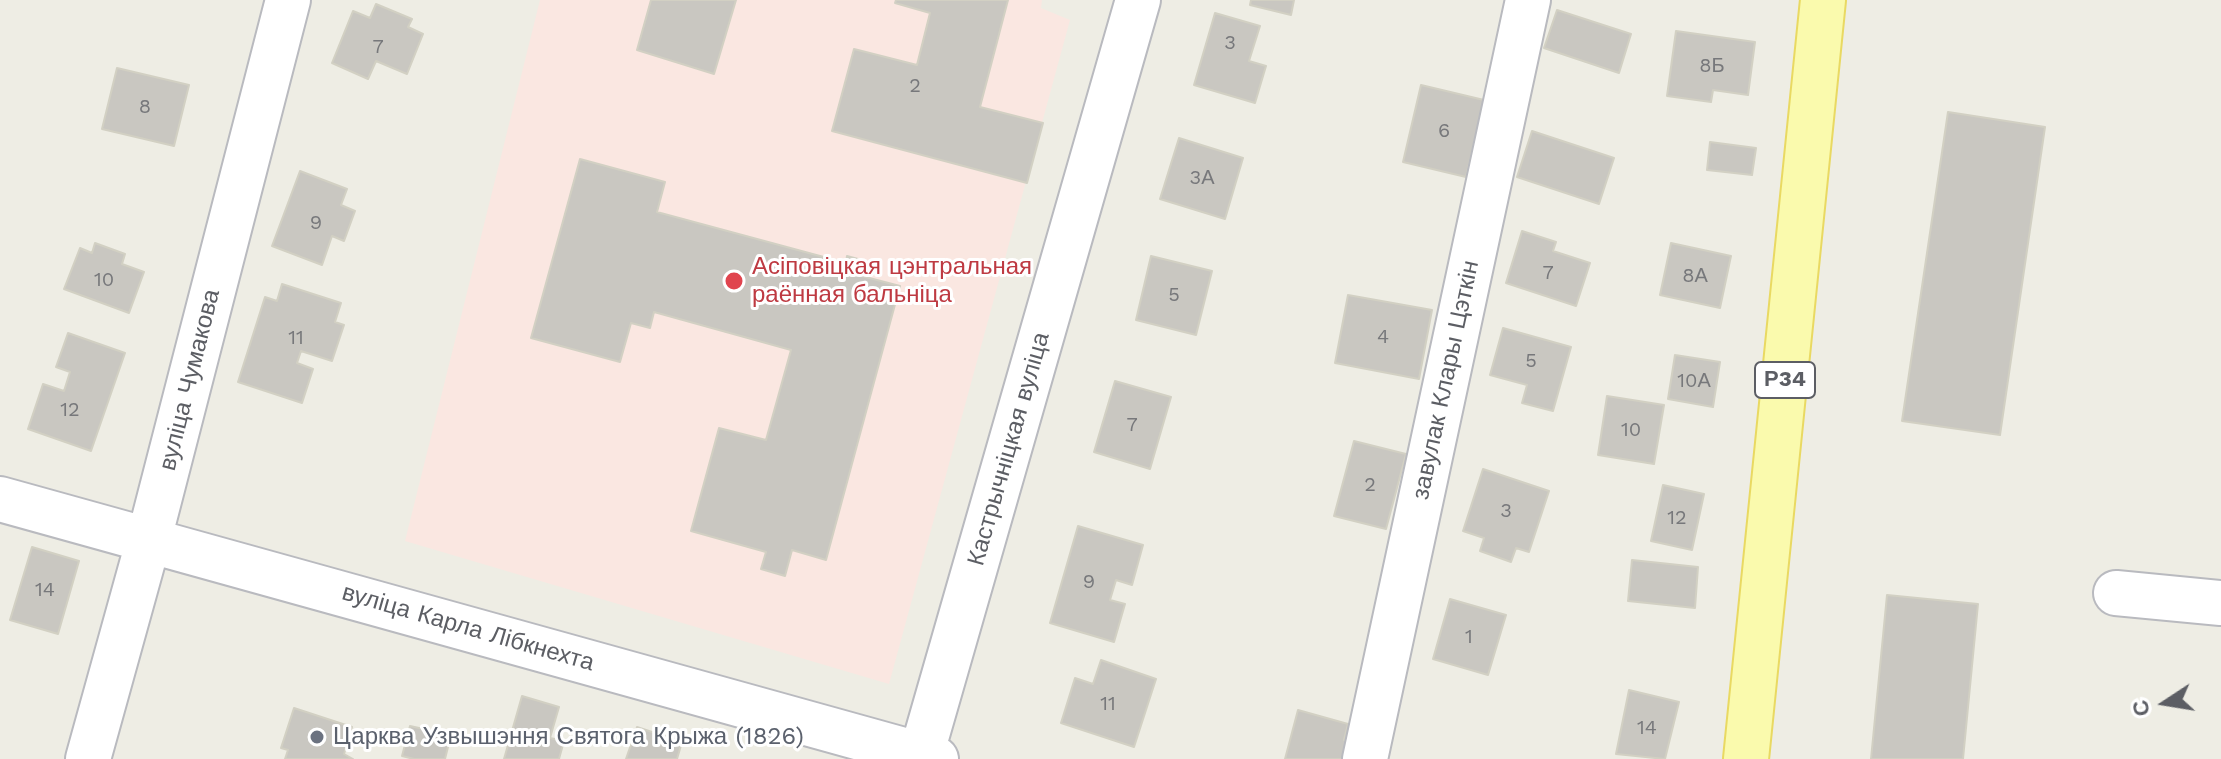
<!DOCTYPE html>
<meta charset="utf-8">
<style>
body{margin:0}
#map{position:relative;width:2221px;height:759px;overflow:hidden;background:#eeede4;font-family:"Work Sans",sans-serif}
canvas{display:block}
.north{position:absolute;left:2125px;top:663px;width:80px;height:80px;-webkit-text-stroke:6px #fff;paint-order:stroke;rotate:258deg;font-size:22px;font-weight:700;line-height:32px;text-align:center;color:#5c5e64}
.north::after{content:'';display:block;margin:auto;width:28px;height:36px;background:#5c5e64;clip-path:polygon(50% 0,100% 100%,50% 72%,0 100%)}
</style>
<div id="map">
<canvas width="2221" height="759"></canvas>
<div class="north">С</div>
</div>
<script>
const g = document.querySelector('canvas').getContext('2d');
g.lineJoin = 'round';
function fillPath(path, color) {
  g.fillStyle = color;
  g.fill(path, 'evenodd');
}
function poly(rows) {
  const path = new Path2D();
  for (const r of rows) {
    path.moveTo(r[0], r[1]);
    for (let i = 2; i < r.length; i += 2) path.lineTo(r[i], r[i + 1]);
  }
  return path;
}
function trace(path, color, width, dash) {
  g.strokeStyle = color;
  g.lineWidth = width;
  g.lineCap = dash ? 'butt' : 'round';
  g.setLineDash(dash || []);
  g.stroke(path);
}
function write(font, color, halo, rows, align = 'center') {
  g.font = font + ' "Work Sans",sans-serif';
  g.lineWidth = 6;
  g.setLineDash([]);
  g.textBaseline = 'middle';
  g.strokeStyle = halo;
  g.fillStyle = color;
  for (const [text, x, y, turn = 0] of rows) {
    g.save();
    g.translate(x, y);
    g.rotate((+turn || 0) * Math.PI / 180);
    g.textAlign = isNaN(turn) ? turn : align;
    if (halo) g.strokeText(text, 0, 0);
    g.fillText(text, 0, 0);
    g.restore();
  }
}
fillPath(poly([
 [540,0,1042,0,1041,8,1070,20,889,684,405,541]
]), '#fae7e1');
const building = poly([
 [651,0,736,0,714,74,637,50,651,0],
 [896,0,1008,0,980,107,1043,123,1027,183,832,131,854,49,917,65,930,13,895,3,896,0],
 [1251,0,1294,0,1291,15,1250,5,1251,0],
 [376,4,412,19,408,27,423,34,407,74,376,61,368,79,332,63,353,11,370,18,376,4],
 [1557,10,1631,34,1619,73,1544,48,1557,10],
 [1215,13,1260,26,1249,61,1266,66,1255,103,1194,85,1215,13],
 [1676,31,1755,42,1748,95,1713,90,1711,102,1667,96,1676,31],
 [117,68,189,85,174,146,102,129,117,68],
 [1421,85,1484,100,1466,177,1403,162,1421,85],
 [1948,112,2045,127,2000,435,1902,421,1948,112],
 [1532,131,1614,158,1599,204,1517,177,1532,131],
 [1179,138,1243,158,1225,219,1160,199,1179,138],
 [1710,142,1756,148,1752,175,1707,170,1710,142],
 [580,159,665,182,657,212,846,263,847,256,858,259,854,274,900,286,826,560,792,550,785,576,761,569,766,552,691,531,719,428,766,440,791,350,654,312,650,328,631,323,620,362,531,338,580,159],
 [300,171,347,189,341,205,355,211,344,241,332,236,322,265,272,246,300,171],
 [1522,231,1556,242,1553,251,1590,263,1576,306,1506,283,1522,231],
 [95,243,125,254,122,264,144,272,129,313,64,289,80,248,92,253,95,243],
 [1671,243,1731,256,1720,308,1660,295,1671,243],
 [1151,256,1212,271,1196,335,1136,320,1151,256],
 [282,284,341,303,335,322,344,325,332,361,301,351,297,363,313,369,302,403,238,382,265,297,277,301,282,284],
 [1348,295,1432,310,1419,379,1335,363,1348,295],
 [1503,328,1571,347,1553,411,1522,403,1527,385,1490,375,1503,328],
 [68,333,125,353,91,451,28,429,43,384,64,391,70,372,56,367,68,333],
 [1675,355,1720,362,1713,407,1668,399,1675,355],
 [1115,381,1171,397,1150,469,1094,452,1115,381],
 [1607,396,1664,405,1654,464,1598,455,1607,396],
 [1354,441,1406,454,1386,529,1334,516,1354,441],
 [1483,469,1549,491,1529,552,1516,548,1511,562,1480,551,1484,538,1463,531,1483,469],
 [1663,485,1704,494,1692,550,1651,541,1663,485],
 [1078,526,1143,545,1132,585,1116,580,1110,600,1125,604,1114,642,1050,623,1078,526],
 [32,547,79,561,58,634,10,620,32,547],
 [1632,560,1698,567,1695,608,1628,601,1632,560],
 [1887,595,1978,604,1963,759,1871,759,1887,595],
 [1450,599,1506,615,1488,675,1433,659,1450,599],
 [1101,660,1156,679,1134,747,1061,723,1075,678,1093,684,1101,660],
 [1629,690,1679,702,1665,759,1616,754,1629,690],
 [522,696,559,707,550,738,564,741,559,759,504,759,522,696],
 [294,708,352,727,344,754,353,759,285,759,288,750,281,748,294,708],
 [1298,710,1348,724,1344,740,1362,745,1358,759,1285,759,1298,710],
 [410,726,451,735,445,759,414,759,402,756,410,726],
 [637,727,682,742,677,759,626,759,637,727]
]);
fillPath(building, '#c9c7c1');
trace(building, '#d2d0c3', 2);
const minor = poly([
 [0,499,936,759],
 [2116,593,2221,603],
 [88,759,149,539,288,0],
 [920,759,1138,0],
 [1365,759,1528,0]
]);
const major = poly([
 [1746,759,1823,0]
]);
trace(minor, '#b9babf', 48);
trace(major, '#e9d962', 48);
trace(minor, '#fff', 44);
trace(major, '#fafaad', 44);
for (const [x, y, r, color] of [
 [734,281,10,"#e0444e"],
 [317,737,8,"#6b7280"]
]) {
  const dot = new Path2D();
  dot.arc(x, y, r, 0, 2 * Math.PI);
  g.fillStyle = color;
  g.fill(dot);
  trace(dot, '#fff', 3);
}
write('20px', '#77787b', null, [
 ["3",1230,43],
 ["7",378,47],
 ["8Б",1712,66],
 ["2",915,86],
 ["8",145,107],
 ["6",1444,131],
 ["3А",1202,178],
 ["9",316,223],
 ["7",1548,273],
 ["8А",1695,276],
 ["10",104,280],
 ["5",1174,295],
 ["4",1383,337],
 ["11",296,338],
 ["5",1531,361],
 ["10А",1694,381],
 ["12",70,410],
 ["7",1132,425],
 ["10",1631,430],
 ["2",1370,485],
 ["3",1506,511],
 ["12",1677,518],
 ["9",1089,582],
 ["14",45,590],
 ["1",1469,637],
 ["11",1108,704],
 ["14",1647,728]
]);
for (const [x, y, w] of [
 [1785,380,60]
]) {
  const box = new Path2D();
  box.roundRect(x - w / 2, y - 18, w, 36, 6);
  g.fillStyle = '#fff';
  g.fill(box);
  trace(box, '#5c5e64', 2);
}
write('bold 22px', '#5c5e64', null, [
 ["Р34",1785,380]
]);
write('24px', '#be3a42', '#fff', [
 ["Асіповіцкая цэнтральная",752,267],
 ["раённая бальніца",752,295]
], 'left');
write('24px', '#5c5e64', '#fff', [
 ["вуліца Чумакова",190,380,-76],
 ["завулак Клары Цэткін",1446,380,-78],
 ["Кастрычніцкая вуліца",1009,449,-74],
 ["вуліца Карла Лібкнехта",468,628,16]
]);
write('24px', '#5b616d', '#fff', [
 ["Царква Узвышэння Святога Крыжа (1826)",333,737]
], 'left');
</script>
